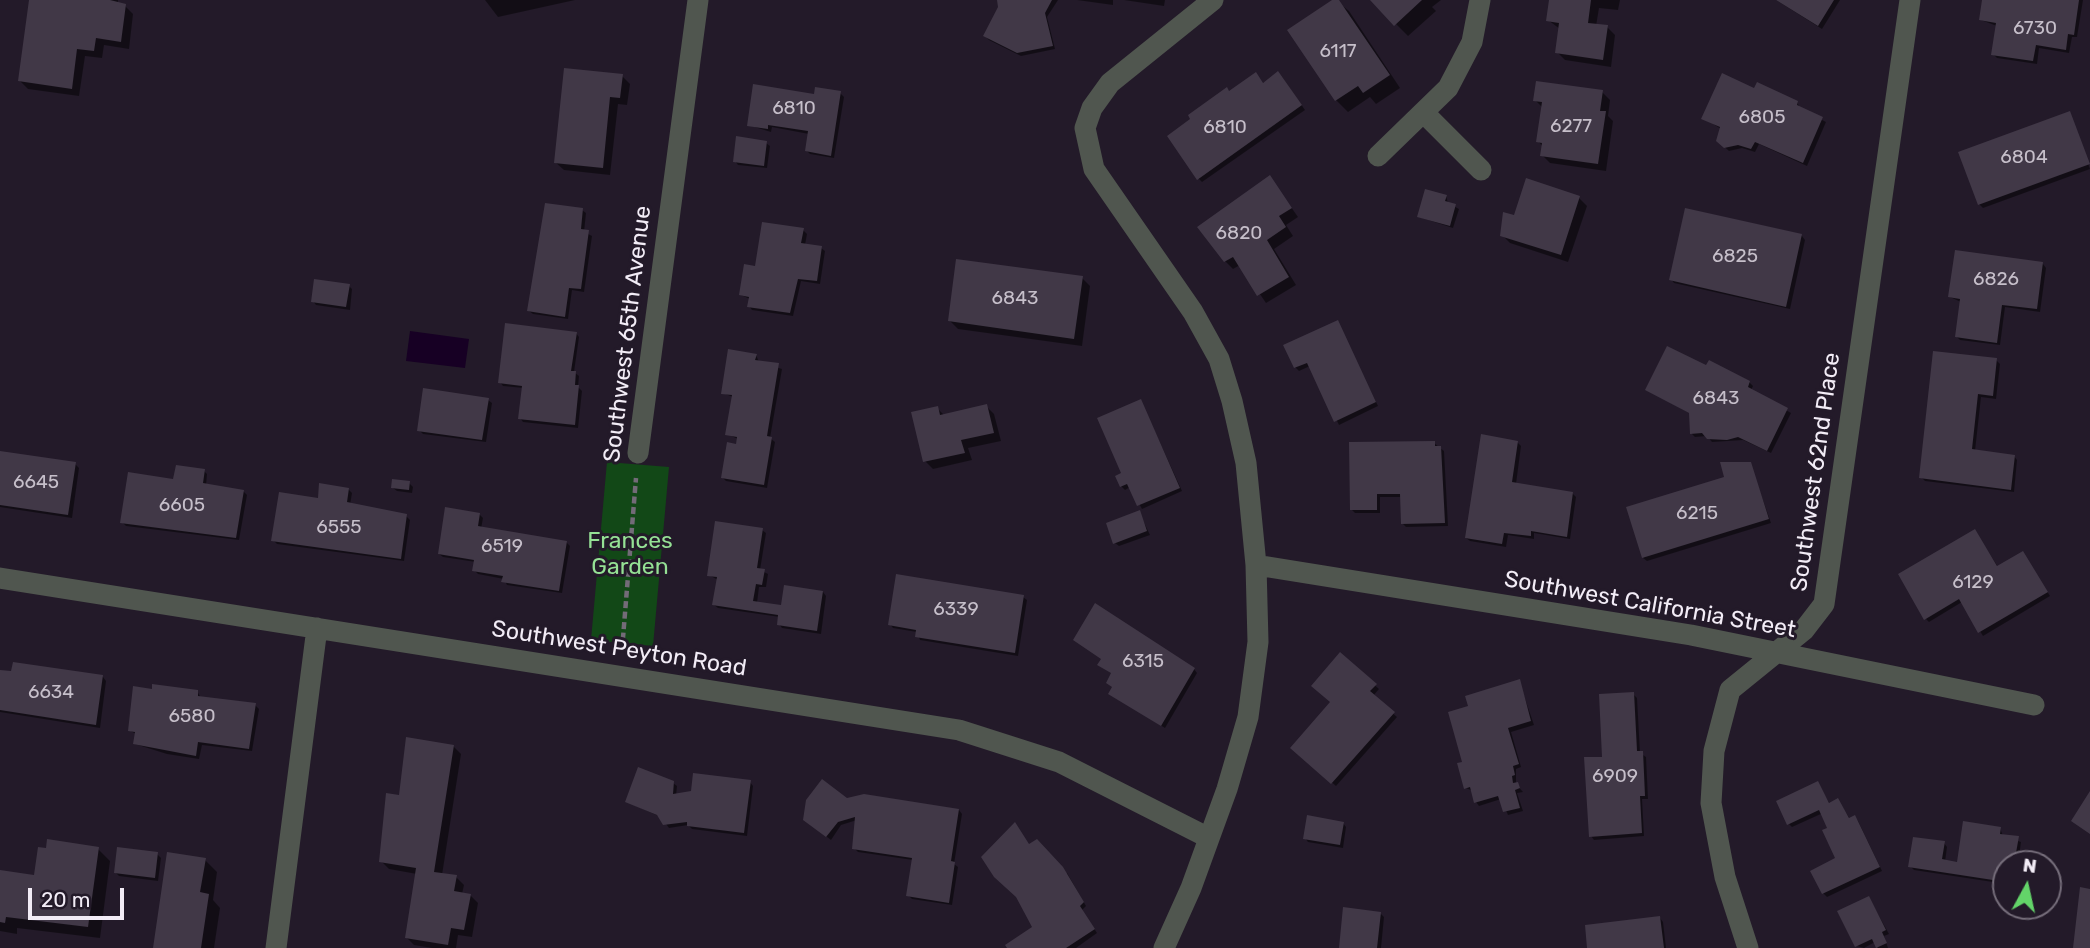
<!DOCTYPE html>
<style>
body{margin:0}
#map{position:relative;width:2090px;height:948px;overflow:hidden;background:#231a29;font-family:Rubik,sans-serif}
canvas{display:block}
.north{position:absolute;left:1992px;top:850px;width:70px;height:70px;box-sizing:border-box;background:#231a29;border:2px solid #766e7b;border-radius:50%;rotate:8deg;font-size:19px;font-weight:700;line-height:28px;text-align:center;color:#f2ecf6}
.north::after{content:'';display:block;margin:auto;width:24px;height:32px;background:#63d469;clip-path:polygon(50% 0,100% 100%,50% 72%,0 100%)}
.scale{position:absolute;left:28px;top:888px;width:96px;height:32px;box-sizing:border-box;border:4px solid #f2ecf6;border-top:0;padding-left:9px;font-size:21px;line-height:24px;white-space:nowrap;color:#f2ecf6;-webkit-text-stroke:5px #231a29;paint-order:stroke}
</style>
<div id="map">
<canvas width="2090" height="948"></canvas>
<div class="north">N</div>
<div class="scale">20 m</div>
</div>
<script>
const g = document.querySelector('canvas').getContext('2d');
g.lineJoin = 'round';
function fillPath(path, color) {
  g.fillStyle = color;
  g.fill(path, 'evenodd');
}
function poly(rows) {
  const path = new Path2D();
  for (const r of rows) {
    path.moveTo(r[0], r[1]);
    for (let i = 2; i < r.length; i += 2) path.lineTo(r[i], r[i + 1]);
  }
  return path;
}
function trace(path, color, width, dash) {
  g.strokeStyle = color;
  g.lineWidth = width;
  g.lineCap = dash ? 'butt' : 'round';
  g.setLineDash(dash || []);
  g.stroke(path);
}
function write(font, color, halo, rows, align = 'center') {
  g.font = font + ' Rubik,sans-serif';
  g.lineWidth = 6;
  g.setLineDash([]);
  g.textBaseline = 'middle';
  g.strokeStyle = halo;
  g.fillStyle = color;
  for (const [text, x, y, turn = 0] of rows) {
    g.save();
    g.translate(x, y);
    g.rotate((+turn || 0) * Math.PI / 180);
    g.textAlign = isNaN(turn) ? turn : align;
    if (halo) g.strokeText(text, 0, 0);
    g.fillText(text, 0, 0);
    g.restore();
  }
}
fillPath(poly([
 [607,462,669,467,653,646,591,640]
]), '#124817');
fillPath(poly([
 [410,331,469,339,465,368,406,361]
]), '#170024');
fillPath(poly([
 [31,0,118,0,118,5,125,6,133,14,129,49,104,45,102,58,85,56,79,96,28,89,20,81],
 [485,0,575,0,498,17],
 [999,0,1058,0,1047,17,1055,49,1021,56,989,40,985,36,1000,7],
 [1077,0,1113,0,1113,5],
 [1124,0,1165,0,1164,6],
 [1335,0,1349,11,1400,88,1376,104,1370,97,1348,112,1336,100,1289,30],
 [1372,0,1441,0,1432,7,1436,11,1408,36],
 [1562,0,1620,0,1618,10,1599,8,1596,26,1607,27,1615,35,1611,67,1565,60,1557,52,1560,29,1548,20],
 [1776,0,1840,0,1822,29],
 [1984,0,2083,0,2077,37,2072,37,2069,53,2039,48,2037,64,1997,58,1993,54,1997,26,1981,20],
 [622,76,630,84,627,105,618,104,610,175,564,170,555,162],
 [1282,77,1305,110,1202,182,1198,178,1230,93],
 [1755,90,1797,102,1800,108,1826,122,1807,166,1759,144,1755,152,1742,148,1729,151,1718,141,1721,129,1704,118],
 [1602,92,1610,100,1608,116,1613,121,1606,171,1550,163,1542,155,1543,147,1538,141,1543,108,1535,100],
 [840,93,844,97,834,158,810,154,806,150,809,134,772,127,771,132,748,125,815,96],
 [2070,113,2090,169,1983,208,1979,204],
 [766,143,770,146,767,168,738,165,735,161],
 [1270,177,1298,217,1286,225,1293,236,1274,249,1296,285,1266,303,1240,265,1233,269,1225,261],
 [1446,196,1448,203,1459,209,1453,228,1419,217],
 [1579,198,1587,206,1568,262,1510,243,1502,235,1504,214,1515,217],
 [582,210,586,213,584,232,592,236,584,292,572,290,568,319,533,314,529,311],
 [803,230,807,234,805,245,821,248,825,251,820,284,801,281,793,316,752,310,749,306,750,299,741,295,757,268],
 [1802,236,1805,240,1790,309,1674,283,1671,279],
 [2043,264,2046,268,2040,312,2005,307,2000,345,1960,340,1956,336,1961,302,1950,297],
 [1082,278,1090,286,1082,346,958,329,950,321],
 [349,286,352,289,350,310,316,305,313,301],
 [1337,322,1378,406,1339,425,1310,366,1299,371,1295,367],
 [576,333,579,337,574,372,579,376,578,387,582,391,578,428,523,422,520,418,524,388,503,386,500,382],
 [756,355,759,362,782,369,770,438,775,442,767,488,726,481,723,478,738,439,727,434,733,397,723,393],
 [1996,360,2000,364,1996,399,1981,397,1975,451,2014,456,2017,460,2014,492,1925,481,1921,477],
 [1707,368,1749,382,1753,386,1751,390,1791,413,1771,453,1743,440,1712,442,1707,436,1695,437,1692,434,1691,414,1647,390],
 [488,400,492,403,486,442,423,434,419,430],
 [1141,401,1182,491,1142,509,1130,487,1125,490,1121,486],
 [986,406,994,414,1001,441,968,448,972,460,933,469,925,461,937,408,944,415],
 [1517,442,1521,446,1516,484,1572,493,1576,497,1570,539,1534,533,1534,539,1508,535,1506,547,1470,541,1466,538],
 [1434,443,1444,451,1448,526,1406,527,1402,523,1402,497,1380,497,1380,513,1355,513,1351,509],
 [0,453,75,464,79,468,72,518,0,507],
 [1750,463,1771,523,1647,561,1643,558,1726,479],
 [204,471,207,474,206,486,243,491,247,495,239,540,126,526,122,522,175,481],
 [409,483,413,487,412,493,397,491,393,488],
 [348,489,352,493,350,505,406,516,410,520,404,561,277,544,273,540,319,500],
 [1139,512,1150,535,1119,546,1115,543],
 [479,514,483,518,481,529,566,542,570,546,562,593,507,585,504,579,478,574,474,570,476,562,443,557,439,554],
 [762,530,766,533,760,570,768,574,766,587,759,587,757,603,782,607,823,592,826,596,821,634,782,628,779,624,780,617,718,608,714,605,718,580,709,575],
 [1975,531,1998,567,2023,553,2050,596,1983,636,1962,602,1929,622,1926,619],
 [1023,597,1027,600,1018,656,920,640,917,632,893,628,890,624],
 [1340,654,1379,689,1373,696,1397,717,1336,786,1292,748,1332,702],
 [1194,669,1197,673,1165,728,1110,694,1113,688,1113,674],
 [0,671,103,677,106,681,100,728,0,712],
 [1519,681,1534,725,1511,732,1521,767,1516,769,1516,784,1523,792,1517,793,1523,811,1508,815,1501,799,1479,806,1476,802,1473,791,1466,788,1464,763,1470,708],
 [197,691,201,698,255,705,259,709,252,751,202,745,199,759,167,754,135,744,136,734,129,730],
 [1633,694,1637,698,1640,753,1646,757,1648,799,1642,799,1644,836,1594,840,1591,836,1604,758],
 [453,746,461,754,442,875,456,877,464,885,462,894,470,895,478,903,472,937,458,935,456,948,432,948,414,945,406,937,417,874,389,869,381,861,401,797],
 [750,782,753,786,747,836,692,829,688,825,669,828,661,817,627,802,673,783,677,786,676,796],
 [1817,783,1830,804,1838,800,1850,819,1855,817,1858,821,1882,871,1827,897,1823,893,1838,859,1823,813,1792,827,1789,824],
 [847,800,959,810,962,814,954,864,958,867,952,905,912,899,908,895,913,860,858,852,854,848,857,820,841,825,831,840,809,823],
 [1343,823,1346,827,1343,848,1308,842,1305,838],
 [2000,828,2003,836,2021,842,2018,864,2006,864,2006,884,1914,870,1910,866,1944,843,1947,847,1945,862,1959,864],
 [98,849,110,861,100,938,17,928,17,934,0,931,0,872,36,877],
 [157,854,161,858,158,881,119,876,115,872],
 [205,860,217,872,213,900,220,908,214,948,155,948],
 [1067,873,1086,906,1082,910,1097,933,1076,948,1009,948,1034,927],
 [1869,898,1889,934,1884,936,1888,948,1878,948,1875,942,1864,948,1857,946],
 [1381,914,1384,917,1381,948,1340,948],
 [1660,918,1663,922,1666,948,1589,948]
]), '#0007');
fillPath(poly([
 [29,0,110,0,126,4,121,42,96,38,94,51,77,49,72,89,18,81],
 [997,0,1052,0,1045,13,1053,46,1017,53,983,36,998,7],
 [1332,0,1339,0,1390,75,1363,93,1358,86,1335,101,1287,30],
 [1370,0,1422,0,1394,26],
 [1549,0,1591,0,1588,23,1608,25,1603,60,1555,53,1559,23,1546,21],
 [1776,0,1834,0,1818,26],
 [1982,0,2079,0,2074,35,2068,34,2066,50,2036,45,2033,61,1991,55,1996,23,1979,20],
 [564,68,623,74,620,98,610,97,603,168,554,163],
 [1278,71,1302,105,1197,180,1167,136,1190,119,1188,115,1227,87,1229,91,1256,72,1263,83],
 [1722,73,1754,88,1757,82,1798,101,1797,105,1823,117,1803,163,1755,142,1751,149,1738,145,1724,148,1716,141,1720,127,1701,119],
 [1536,81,1603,90,1600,111,1606,111,1598,164,1540,156,1542,143,1536,142,1542,102,1533,101],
 [753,84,814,94,815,87,841,91,831,156,805,151,808,131,768,125,768,129,747,126],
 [2070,111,2090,164,1978,205,1958,152],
 [736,136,767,141,764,166,733,162],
 [1270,175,1292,208,1279,216,1286,227,1267,240,1289,277,1257,296,1233,257,1224,262,1197,227],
 [1526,178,1580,196,1561,255,1500,236,1503,212,1514,215],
 [1425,189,1447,195,1445,201,1456,204,1450,226,1417,217],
 [545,203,583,208,581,229,589,230,581,289,569,288,565,317,527,311],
 [1685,208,1802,234,1786,307,1669,280],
 [762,222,804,228,801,243,822,246,817,281,798,279,790,313,747,307,749,297,739,295,744,264,755,266],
 [1955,250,2043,262,2037,309,2002,305,1997,343,1955,337,1960,299,1948,297],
 [956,259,1083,276,1074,339,948,321],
 [314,279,350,284,346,307,311,302],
 [1338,320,1376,402,1334,422,1307,363,1294,368,1283,345],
 [505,323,577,332,571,371,576,371,575,385,579,385,575,425,518,419,522,386,498,383],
 [1667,346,1706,365,1709,360,1750,381,1748,387,1788,408,1767,451,1738,437,1727,440,1707,439,1702,433,1690,434,1689,413,1645,390],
 [728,349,757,354,755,360,779,363,767,436,772,437,764,485,721,478,727,442,736,444,737,437,725,435,732,395,721,394],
 [1933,351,1997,358,1993,396,1978,394,1972,449,2015,455,2011,490,1919,478],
 [423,388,489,398,482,440,417,431],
 [1141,399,1180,488,1137,506,1127,484,1120,487,1115,476,1121,473,1097,418],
 [987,404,994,433,961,440,965,453,923,462,911,412,938,406,940,415],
 [1481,434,1518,441,1512,482,1573,492,1567,537,1531,531,1531,536,1504,533,1502,544,1465,538],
 [1435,441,1435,446,1441,446,1445,523,1401,524,1400,494,1377,494,1377,510,1350,510,1349,442],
 [0,451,76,462,68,515,0,505],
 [1720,462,1751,462,1769,519,1642,558,1626,507,1724,477],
 [176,465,205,469,203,483,244,490,236,538,120,523,128,472,173,479],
 [392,479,410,481,409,490,391,488],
 [319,483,349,488,347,502,407,514,401,559,271,541,279,492,318,498],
 [445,507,480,513,478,526,567,541,559,591,501,582,503,576,472,571,474,560,438,554],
 [1140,510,1147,531,1113,544,1106,523],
 [715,521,763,528,757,568,765,569,762,585,756,584,753,601,781,605,784,585,823,591,817,631,777,625,778,615,712,605,717,577,707,576],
 [1975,529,1997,566,2023,551,2048,592,1978,633,1959,599,1924,620,1898,574],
 [896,574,1024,595,1015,653,915,637,916,630,888,625],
 [1095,603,1195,668,1161,726,1108,694,1112,687,1106,683,1111,673,1097,665,1101,659,1073,640],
 [1340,652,1377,684,1370,691,1395,712,1331,784,1290,748,1330,702,1311,686],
 [13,662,103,675,96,725,0,710,0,670,11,671],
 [1520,679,1531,721,1508,728,1519,764,1513,766,1515,775,1512,776,1513,783,1518,782,1520,788,1515,790,1520,808,1503,812,1498,796,1474,803,1470,787,1464,789,1457,763,1462,762,1448,712,1468,706,1465,696],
 [152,684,198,690,198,696,256,703,249,749,198,742,196,756,133,744,135,732,128,731,133,686,152,689],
 [1634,692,1637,751,1643,751,1645,796,1640,796,1642,833,1589,837,1584,757,1602,757,1599,694],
 [406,737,454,745,434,872,457,875,454,891,471,894,464,930,451,928,448,945,405,938,416,868,379,862,386,793,399,795],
 [638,767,674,781,673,794,691,791,693,773,751,780,744,833,687,826,687,822,663,825,657,815,625,802],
 [822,779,847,798,864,794,959,809,951,861,955,862,949,903,906,896,912,858,852,849,855,817,838,822,826,837,803,820,806,800],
 [1818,781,1829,803,1838,798,1849,818,1855,815,1880,867,1822,894,1810,871,1835,858,1822,830,1827,828,1819,810,1787,825,1776,801],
 [2090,791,2090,834,2071,821],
 [1307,815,1344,822,1340,845,1303,839],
 [1963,821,2001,827,2000,834,2019,836,2014,864,2006,864,2006,882,1908,867,1913,837,1945,841,1942,859,1957,862],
 [1015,822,1029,844,1037,839,1063,867,1084,902,1080,906,1095,929,1066,948,1007,948,1005,945,1032,927,1016,897,994,877,981,857],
 [47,839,99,847,88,927,6,917,5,923,0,922,0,870,34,875,38,847,46,848],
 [117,847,158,852,155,878,114,873],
 [167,852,206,858,200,892,209,894,201,948,153,948],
 [2080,887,2090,889,2090,948,2073,948],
 [1869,896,1886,930,1882,932,1887,943,1876,948,1872,939,1855,947,1837,911],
 [1343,907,1381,912,1377,948,1339,948],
 [1660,916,1664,948,1587,948,1585,925]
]), '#413847');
trace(poly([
 [622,650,636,478]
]), '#736b78', 4.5, [7, 3.5]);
trace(poly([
 [1425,114,1481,170],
 [1378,156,1448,88,1472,42,1480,0],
 [638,453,698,0],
 [1256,565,1691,635,2034,705],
 [0,578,959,730,1059,762,1209,838],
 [276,948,317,628],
 [1164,948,1191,888,1227,789,1248,717,1258,642,1256,565,1246,463,1232,401,1219,359,1193,312,1094,169,1085,128,1092,108,1110,83,1213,0],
 [1748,948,1725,877,1711,803,1714,751,1730,690,1804,630,1824,604,1910,0]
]), '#50564f', 21);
write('19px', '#c6bfca', null, [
 ["6730",2035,29],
 ["6117",1338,52],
 ["6810",794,109],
 ["6805",1762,118],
 ["6277",1571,127],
 ["6810",1225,128],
 ["6804",2024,158],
 ["6820",1239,234],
 ["6825",1735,257],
 ["6826",1996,280],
 ["6843",1015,299],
 ["6843",1716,399],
 ["6645",36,483],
 ["6605",182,506],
 ["6215",1697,514],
 ["6555",339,528],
 ["6519",502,547],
 ["6129",1973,583],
 ["6339",956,610],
 ["6315",1143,662],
 ["6634",51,693],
 ["6580",192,717],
 ["6909",1615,777]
]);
write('23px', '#f2ecf6', '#231a29', [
 ["Southwest 65th Avenue",628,334,-83],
 ["Southwest 62nd Place",1816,472,-82],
 ["Southwest California Street",1650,605,10],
 ["Southwest Peyton Road",619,649,9]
]);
write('23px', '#95e195', '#231a29', [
 ["Frances",630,541],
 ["Garden",630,567]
]);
</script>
